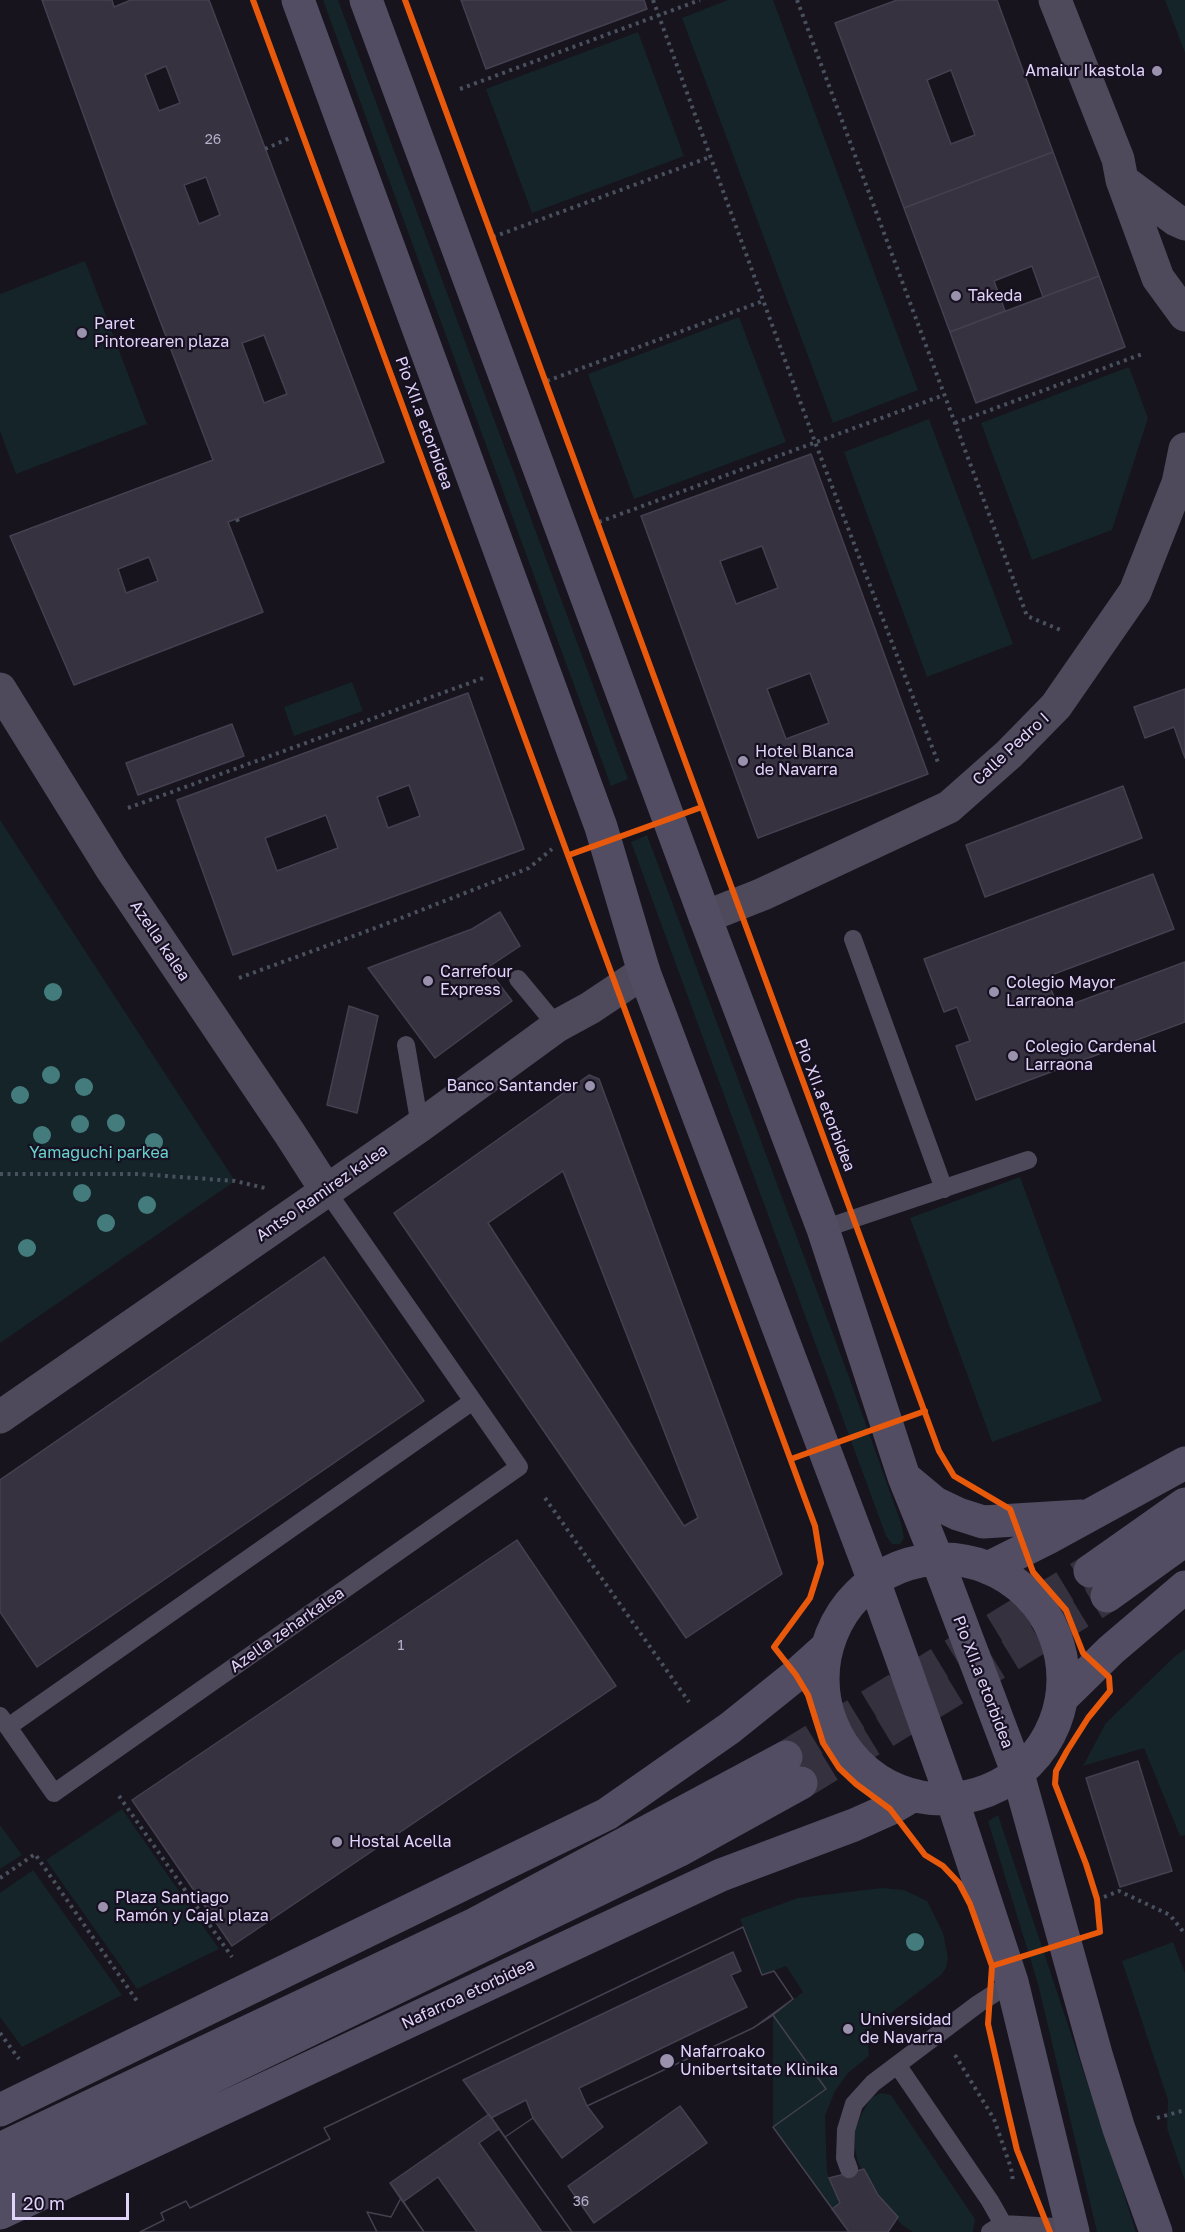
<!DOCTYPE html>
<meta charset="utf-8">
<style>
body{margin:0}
#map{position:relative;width:1185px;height:2232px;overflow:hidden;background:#17141d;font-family:"Golos Text",sans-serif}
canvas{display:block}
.scale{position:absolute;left:12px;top:2193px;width:117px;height:27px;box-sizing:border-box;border:3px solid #e1d4fa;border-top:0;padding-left:8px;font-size:18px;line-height:21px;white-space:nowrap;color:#e1d4fa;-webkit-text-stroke:4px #161021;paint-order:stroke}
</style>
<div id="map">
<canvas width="1185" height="2232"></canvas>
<div class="scale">20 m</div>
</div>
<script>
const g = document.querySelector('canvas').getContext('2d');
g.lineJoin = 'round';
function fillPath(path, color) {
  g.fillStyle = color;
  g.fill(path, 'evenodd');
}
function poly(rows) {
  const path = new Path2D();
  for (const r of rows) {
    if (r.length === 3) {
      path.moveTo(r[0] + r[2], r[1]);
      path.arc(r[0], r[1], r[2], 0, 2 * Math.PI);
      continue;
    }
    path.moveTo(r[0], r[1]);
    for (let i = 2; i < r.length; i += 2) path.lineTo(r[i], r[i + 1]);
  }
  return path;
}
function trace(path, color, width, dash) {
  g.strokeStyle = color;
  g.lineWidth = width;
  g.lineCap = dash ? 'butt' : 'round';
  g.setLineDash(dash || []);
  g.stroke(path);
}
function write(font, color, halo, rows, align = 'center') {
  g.font = font + ' "Golos Text",sans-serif';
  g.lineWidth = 4.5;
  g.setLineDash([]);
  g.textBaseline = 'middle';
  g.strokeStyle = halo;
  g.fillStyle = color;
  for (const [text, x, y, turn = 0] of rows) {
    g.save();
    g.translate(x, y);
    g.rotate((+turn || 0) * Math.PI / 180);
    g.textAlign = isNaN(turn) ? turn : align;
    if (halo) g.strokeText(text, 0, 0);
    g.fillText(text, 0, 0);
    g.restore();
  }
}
fillPath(poly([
 [323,0,338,0,628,779,611,786],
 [728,0,773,0,918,390,833,423,682,18],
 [1165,0,1185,0,1185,53],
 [638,32,684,156,532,213,486,89],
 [85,261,147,424,16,474,0,431,0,294],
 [739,317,786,442,634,499,588,374],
 [1129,367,1148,418,1112,530,1032,560,981,423],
 [929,419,1013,644,927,677,844,452],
 [352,682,363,711,294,736,284,707],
 [0,820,235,1181,0,1343],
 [647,835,849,1377,901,1523,904,1538,900,1544,892,1544,886,1536,631,842],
 [1020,1177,1102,1401,992,1442,910,1218],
 [1185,1649,1185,1835,1180,1836,1144,1748,1083,1766,1106,1723,1173,1658],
 [122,1809,219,1949,137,1989,46,1860],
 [998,1815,1117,2172,1136,2232,1097,2232,1038,1984,988,1821],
 [0,1825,22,1855,0,1869],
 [33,1870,122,1995,22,2047,0,2017,0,1893],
 [882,1888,904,1890,927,1901,943,1933,948,1958,946,1968,941,1975,871,2028,867,2033,869,2056,848,2073,835,2091,825,2116,827,2172,840,2203,832,2209,773,2127,773,2015,803,1992,786,1966,762,1975,740,1919,798,1898],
 [1173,1942,1185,1973,1185,2181,1167,2128,1168,2100,1122,1961],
 [881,2093,891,2095,975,2219,973,2232,913,2232,902,2225,870,2187,858,2162,855,2149,855,2131,861,2115,871,2098]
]), '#142428');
const building = poly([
 [42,0,112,0,114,7,131,0,209,0,384,462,228,522,263,612,74,685,10,536,213,460,116,205,42,0],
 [166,66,180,103,159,111,145,75,166,66],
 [206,177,220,215,199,224,184,185,206,177],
 [264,335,287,394,264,403,242,343,264,335],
 [149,557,158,581,126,593,118,569,149,557],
 [461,0,644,0,647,9,486,69,461,0],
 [897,0,997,0,1053,152,904,208,835,23,897,0],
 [951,70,975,135,951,144,927,80,951,70],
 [1053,152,1099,276,1043,297,1032,266,994,281,1005,311,950,332,904,208,1053,152],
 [1099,276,1125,347,976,403,950,332,1099,276],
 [811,454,928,774,758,838,641,516,811,454],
 [762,546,778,588,736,604,720,561,762,546],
 [810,673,829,723,786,739,767,689,810,673],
 [1185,689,1185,758,1174,727,1145,738,1134,707,1185,689],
 [468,693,524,849,233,955,177,800,468,693],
 [409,785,420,816,388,828,377,797,409,785],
 [326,815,338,848,277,871,265,838,326,815],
 [232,724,244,756,138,795,126,763,232,724],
 [1123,786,1142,838,985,897,966,845,1123,786],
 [1153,874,1174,929,1046,977,1059,1009,1185,962,1185,1022,976,1100,956,1046,970,1041,957,1007,944,1012,924,959,1153,874],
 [500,912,520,946,487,968,512,1001,435,1058,368,968,472,929,500,912],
 [349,1006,378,1016,357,1113,327,1105,349,1006],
 [589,1075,599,1079,782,1574,686,1638,394,1213,589,1075],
 [563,1171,698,1518,684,1526,488,1223,563,1171],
 [324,1257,424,1401,37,1667,0,1612,0,1480,324,1257],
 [517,1540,616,1686,232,1946,132,1800,517,1540],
 [1138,1761,1172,1871,1120,1887,1086,1778,1138,1761],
 [743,1927,762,1975,774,1971,793,1999,753,2028,587,2106,603,2127,562,2158,533,2118,505,2137,489,2114,390,2183,401,2198,391,2217,367,2212,377,2232,140,2232,164,2220,161,2213,186,2201,190,2208,330,2139,324,2128,743,1927],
 [743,1927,762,1975,774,1971,793,1999,773,2015,826,2089,773,2127,849,2232,140,2232,164,2220,161,2213,186,2201,190,2208,330,2139,324,2128,743,1927],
 [733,1952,741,1971,731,1975,747,2007,579,2088,587,2106,603,2127,562,2158,533,2118,526,2100,491,2118,463,2080,733,1952],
 [773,2015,826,2089,773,2127,849,2232,572,2232,505,2137,533,2118,562,2158,603,2127,587,2106,753,2028,773,2015],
 [680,2106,707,2143,594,2223,568,2186,680,2106],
 [489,2114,499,2129,479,2143,542,2232,477,2232,438,2177,403,2202,390,2183,489,2114],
 [489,2114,499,2129,572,2232,424,2232,390,2183,489,2114],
 [864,2169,878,2195,898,2217,888,2232,849,2232,832,2209,840,2203,829,2178,864,2169],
 [401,2198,424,2232,377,2232,367,2212,391,2217,401,2198]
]);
fillPath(building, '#37323f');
trace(building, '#454050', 1.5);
trace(poly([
 [786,1757,1090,1571],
 [801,1783,1107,1596]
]), '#35313e', 33, [33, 16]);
trace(poly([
 [653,0,815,442,939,765],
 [797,0,1027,616,1063,631],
 [460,89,700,0],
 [265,149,292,137],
 [493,237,710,157],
 [547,381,763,301],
 [955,423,1145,353],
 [237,519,239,524],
 [599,522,944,395],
 [128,808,486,677],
 [239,978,378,927,529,868,552,849],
 [0,1174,139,1174,235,1181,265,1188],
 [545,1498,689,1702],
 [119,1796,232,1957],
 [0,1878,35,1854,137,2001],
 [1104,1897,1119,1891,1170,1915,1185,1934],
 [0,2033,19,2059],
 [955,2055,994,2119,1011,2168,1013,2181],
 [1157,2118,1185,2110]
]), '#49505e', 4, [3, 4.5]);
trace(poly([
 [853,939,944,1189],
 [518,979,557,1026],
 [406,1045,420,1126],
 [823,1229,1028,1160],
 [0,1716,8,1727,473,1401,326,1190],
 [8,1727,54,1793,519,1467,473,1401],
 [898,2066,990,2201,1003,2224],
 [849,2169,845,2158,846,2130,854,2104,873,2083,978,2004,1012,1982],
 [990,2232,1003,2224,1073,2228]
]), '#4e4a5c', 18);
trace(poly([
 [1055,0,1118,159,1122,180,1158,278,1185,315],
 [1122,180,1176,220,1185,224],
 [0,689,111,868,290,1134,326,1190],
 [705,917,763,894,949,807,1009,754,1056,706,1135,592,1178,483,1185,449],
 [0,1417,420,1126,557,1026,590,1008,644,972]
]), '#4e4a5c', 33);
trace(poly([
 [298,0,601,827,644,972,874,1581,952,1799,1012,1982,1073,2232],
 [366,0,705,917,823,1229,904,1477,937,1559,1018,1774,1096,2054,1119,2129,1156,2232],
 [905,1478,935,1503,958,1514,983,1522,1081,1516],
 [943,1679,120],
 [988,1568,1048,1538,1185,1463],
 [1090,1571,1185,1504],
 [1107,1596,1185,1540],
 [1062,1698,1111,1650,1185,1587],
 [0,2110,607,1814,730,1728,796,1675,827,1647],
 [0,2149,473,1925,786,1757],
 [0,2180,678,1851,801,1783],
 [0,2213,721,1875,854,1825,890,1809,912,1796]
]), '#524d63', 33);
trace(poly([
 [253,0,815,1526,821,1563,810,1598,774,1647,796,1675,808,1695,823,1743,839,1768,856,1784,890,1809,925,1855,943,1866,959,1883,970,1904,992,1966,988,2024,1008,2112,1017,2150,1050,2232],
 [405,0,939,1451,954,1476,1010,1509,1033,1572,1066,1610,1083,1653,1109,1677,1110,1691,1088,1718,1067,1751,1056,1771,1055,1784,1086,1864,1097,1899,1100,1932,992,1966],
 [569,855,702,807],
 [791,1459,925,1411]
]), '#e8590c', 6);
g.fillStyle = '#447c7e';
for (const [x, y] of [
 [53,992],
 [51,1075],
 [84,1087],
 [20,1095],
 [116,1123],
 [80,1124],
 [42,1135],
 [154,1142],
 [82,1193],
 [147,1205],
 [106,1223],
 [27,1248],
 [915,1942]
]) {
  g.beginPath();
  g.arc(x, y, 9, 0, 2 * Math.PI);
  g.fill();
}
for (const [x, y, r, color] of [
 [1157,71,6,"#9a91ad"],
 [956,296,6,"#9a91ad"],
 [82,333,6,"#9a91ad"],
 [743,761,6,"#9a91ad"],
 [428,981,6,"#9a91ad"],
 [994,992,6,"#9a91ad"],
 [1013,1056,6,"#9a91ad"],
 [590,1086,6,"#9a91ad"],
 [337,1842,6,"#9a91ad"],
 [103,1907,6,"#9a91ad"],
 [848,2029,6,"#9a91ad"],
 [667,2061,8,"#9a91ad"]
]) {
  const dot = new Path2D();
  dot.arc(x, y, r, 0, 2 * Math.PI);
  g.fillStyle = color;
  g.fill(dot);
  trace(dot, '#161021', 2);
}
write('14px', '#b6accb', null, [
 ["26",213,140],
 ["1",401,1646],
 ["36",581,2202]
]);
write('16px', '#e1d4fa', '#161021', [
 ["Amaiur Ikastola",1145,71,"right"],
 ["Takeda",968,296],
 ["Paret",94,324],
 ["Pintorearen plaza",94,342],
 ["Hotel Blanca",755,752],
 ["de Navarra",755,770],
 ["Carrefour",440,972],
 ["Express",440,990],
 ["Colegio Mayor",1006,983],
 ["Larraona",1006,1001],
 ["Colegio Cardenal",1025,1047],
 ["Larraona",1025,1065],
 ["Banco Santander",578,1086,"right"],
 ["Hostal Acella",349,1842],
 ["Plaza Santiago",115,1898],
 ["Ramón y Cajal plaza",115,1916],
 ["Universidad",860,2020],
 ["de Navarra",860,2038],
 ["Nafarroako",680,2052],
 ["Unibertsitate Klinika",680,2070]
], 'left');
write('16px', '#e1d4fa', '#161021', [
 ["Pio XII.a etorbidea",424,423,70],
 ["Calle Pedro I",1011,749,-43],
 ["Azella kalea",160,941,56],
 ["Pio XII.a etorbidea",825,1105,69],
 ["Antso Ramirez kalea",322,1193,-35],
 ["Azella zeharkalea",287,1630,-35],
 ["Pio XII.a etorbidea",983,1682,69],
 ["Nafarroa etorbidea",468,1994,-25]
]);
write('16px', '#69d2ce', '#161021', [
 ["Yamaguchi parkea",99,1153]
]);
</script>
